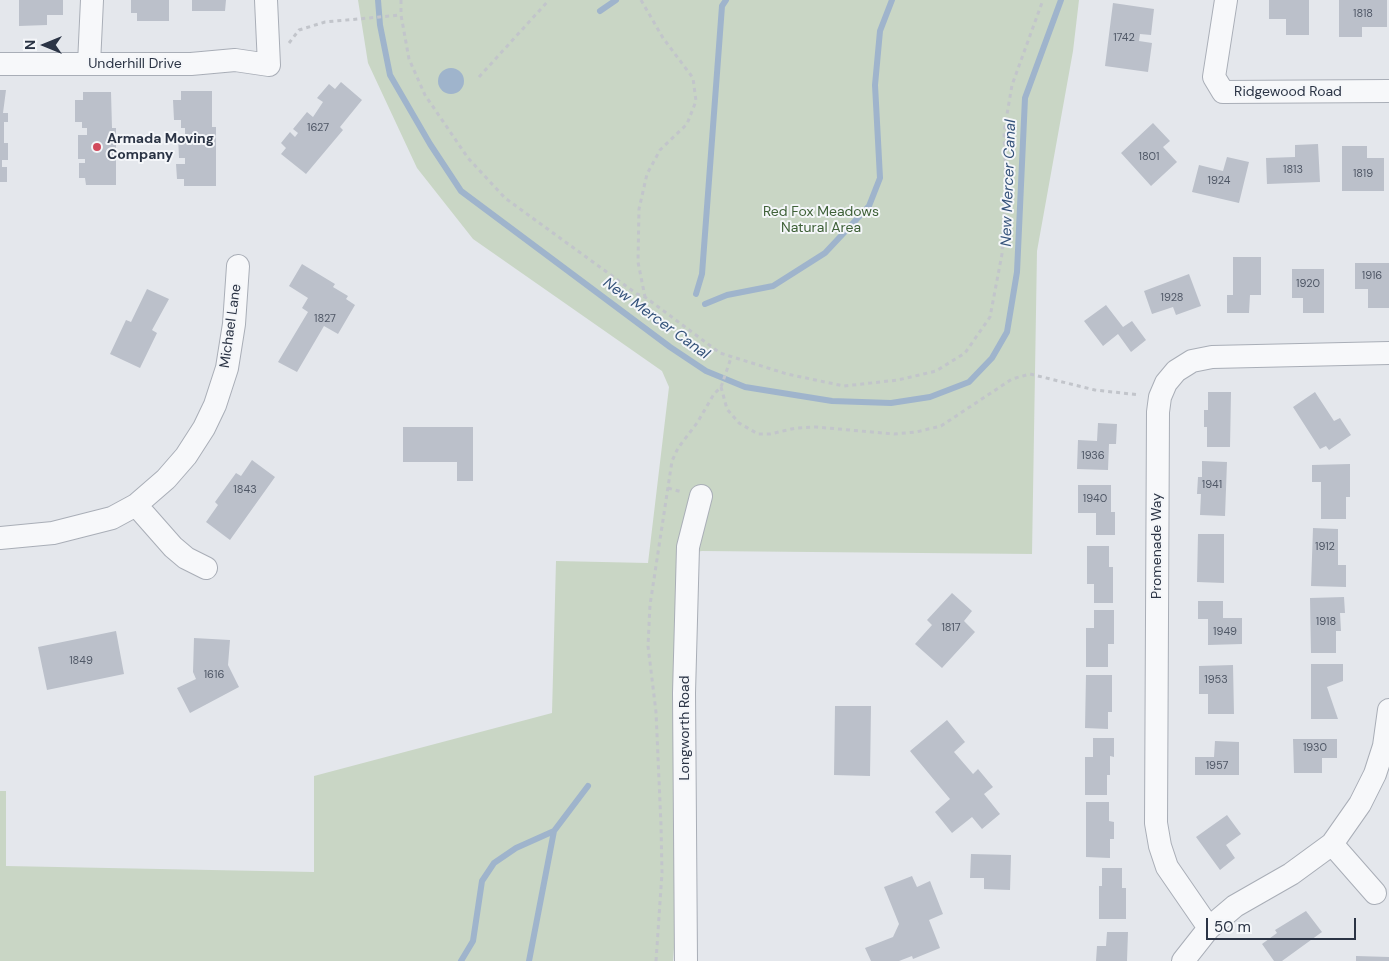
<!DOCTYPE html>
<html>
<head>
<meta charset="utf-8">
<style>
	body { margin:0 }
	#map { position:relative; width:1389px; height:961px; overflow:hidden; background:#e4e7ec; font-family:"DM Sans",sans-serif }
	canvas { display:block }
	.north { position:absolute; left:20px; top:20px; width:50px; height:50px; -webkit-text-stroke:4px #f4f6f9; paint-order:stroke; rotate:270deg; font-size:14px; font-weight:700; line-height:20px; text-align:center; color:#2b3445 }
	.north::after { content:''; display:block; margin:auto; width:18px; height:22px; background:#2b3445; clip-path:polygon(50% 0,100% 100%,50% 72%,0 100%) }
	.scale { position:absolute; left:1206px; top:918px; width:150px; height:22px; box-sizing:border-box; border:2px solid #2b3445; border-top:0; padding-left:6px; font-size:15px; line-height:18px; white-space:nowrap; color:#2b3445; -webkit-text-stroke:4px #f4f6f9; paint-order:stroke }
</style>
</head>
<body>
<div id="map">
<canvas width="1389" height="961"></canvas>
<div class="north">N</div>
<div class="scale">50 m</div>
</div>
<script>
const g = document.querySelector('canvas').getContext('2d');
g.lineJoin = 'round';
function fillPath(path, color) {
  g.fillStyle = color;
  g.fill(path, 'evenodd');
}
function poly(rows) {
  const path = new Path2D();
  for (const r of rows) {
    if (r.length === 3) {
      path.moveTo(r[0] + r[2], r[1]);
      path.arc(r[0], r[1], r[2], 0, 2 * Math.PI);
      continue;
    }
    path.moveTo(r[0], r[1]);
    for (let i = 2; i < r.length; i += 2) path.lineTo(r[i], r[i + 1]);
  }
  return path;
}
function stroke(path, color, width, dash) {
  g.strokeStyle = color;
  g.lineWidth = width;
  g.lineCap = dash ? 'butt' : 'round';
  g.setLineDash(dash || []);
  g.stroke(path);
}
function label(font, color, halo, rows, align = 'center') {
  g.font = font + ' "DM Sans",sans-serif';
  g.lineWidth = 4;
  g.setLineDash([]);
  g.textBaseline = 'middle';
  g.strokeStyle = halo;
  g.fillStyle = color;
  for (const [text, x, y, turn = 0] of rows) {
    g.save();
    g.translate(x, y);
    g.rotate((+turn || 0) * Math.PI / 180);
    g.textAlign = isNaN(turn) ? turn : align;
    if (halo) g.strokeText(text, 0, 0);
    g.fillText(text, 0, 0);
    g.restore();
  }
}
const green = poly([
	[358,0,1079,0,1073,51,1037,251,1032,554,702,551,677,555,676,922,673,961,0,961,0,791,6,791,6,866,314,872,314,776,552,713,556,561,648,563,669,387,662,371,473,239,417,168,368,63]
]);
const water = poly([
	[451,81,13]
]);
const stream = poly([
	[378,0,380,25,390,75,430,144,461,191,670,347,706,371,745,387,832,401,891,403,930,397,969,382,992,358,1007,332,1017,272,1025,98,1061,0],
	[600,11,616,0],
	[696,294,702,274,722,6,726,0],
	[705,304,727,295,773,286,825,253,869,206,880,178,875,85,880,31,892,0],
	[461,961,473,941,482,881,494,863,516,848,554,831],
	[529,961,554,831,588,786]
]);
const building = poly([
	[19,0,63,0,63,15,47,15,47,25,19,26],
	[131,0,169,0,169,21,137,21,137,13,131,13],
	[192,0,226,0,225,11,192,11],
	[1269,0,1309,0,1309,35,1286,35,1286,19,1269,19],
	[1339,0,1387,0,1387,27,1362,27,1362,37,1339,37],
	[1113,3,1154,9,1151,35,1140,34,1139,41,1152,43,1148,72,1105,66],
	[341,82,362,100,340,127,343,130,306,174,281,154,286,148,281,143,290,132,295,137,298,133,293,129,307,112,313,117,323,102,317,98,329,84,335,89],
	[0,90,6,90,3,113,8,113,8,122,4,122,4,143,8,143,8,160,2,160,2,167,7,167,7,182,0,182],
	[181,91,212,91,212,127,216,127,216,186,184,186,184,179,177,179,176,164,185,164,185,158,179,158,178,136,185,136,185,128,181,128,181,120,174,120,173,100,181,100],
	[83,92,111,92,112,128,116,128,116,185,86,185,85,178,79,178,79,163,85,163,85,159,78,159,78,135,87,135,87,128,82,128,82,122,75,122,75,100,83,100],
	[1153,123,1170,141,1163,147,1177,162,1151,186,1121,153],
	[1318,144,1320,182,1267,184,1266,158,1295,157,1295,145],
	[1342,146,1367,146,1367,158,1384,158,1384,191,1342,191],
	[1227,157,1249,162,1239,203,1192,192,1199,165,1223,171],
	[1233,257,1261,257,1261,295,1250,295,1249,313,1227,313,1227,295,1233,295],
	[1355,263,1389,263,1389,308,1368,308,1368,289,1355,289],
	[302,264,335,284,333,287,348,296,346,299,355,305,338,334,324,326,297,372,278,362,308,312,302,308,308,298,289,286],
	[1292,269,1324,269,1324,313,1303,313,1303,298,1292,298],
	[1189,274,1201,306,1176,315,1173,307,1152,314,1144,291],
	[147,289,169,299,152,330,157,333,140,368,110,354,126,320,131,322],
	[1106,305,1123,327,1132,321,1146,340,1131,352,1118,334,1103,346,1084,321],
	[1208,392,1231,392,1230,447,1207,447,1207,427,1204,427,1204,410,1208,410],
	[1315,392,1334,421,1340,418,1351,435,1329,450,1326,446,1320,449,1293,407],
	[1098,423,1117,424,1116,444,1109,444,1108,470,1077,469,1078,440,1097,441],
	[403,427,473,427,473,481,457,481,457,462,403,462],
	[252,460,275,477,230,540,206,522,218,505,215,502,236,473,241,476],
	[1202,461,1227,462,1225,516,1200,515,1201,494,1197,494,1198,477,1202,477],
	[1350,464,1350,497,1346,497,1346,519,1321,519,1321,482,1312,482,1312,465],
	[1078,485,1111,485,1111,512,1115,512,1115,535,1096,535,1096,513,1078,513],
	[1313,528,1338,529,1338,565,1346,565,1346,587,1311,586],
	[1198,534,1224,534,1224,583,1197,582],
	[1087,546,1109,546,1109,567,1113,567,1113,603,1094,603,1094,584,1087,584],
	[952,593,972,611,964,621,975,632,942,668,915,644,932,625,927,620],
	[1344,597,1345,613,1340,613,1341,631,1336,631,1336,653,1311,653,1310,598],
	[1198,601,1223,601,1223,618,1242,618,1242,644,1208,645,1208,619,1198,619],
	[1094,610,1114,610,1114,644,1108,644,1108,667,1086,667,1086,628,1094,628],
	[116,631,124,674,47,690,38,647],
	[194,638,230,640,228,665,239,687,190,713,177,688,196,679,193,672],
	[1311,664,1343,664,1343,681,1327,687,1338,719,1311,719],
	[1233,665,1234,714,1208,714,1208,694,1199,694,1199,666],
	[1086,675,1112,675,1112,712,1108,712,1108,729,1085,728],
	[835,706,871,706,870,776,834,775],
	[947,720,965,742,954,752,973,774,978,769,993,787,984,794,1000,814,982,829,972,817,952,833,935,812,950,799,910,751],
	[1093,738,1114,738,1114,757,1110,756,1110,775,1107,775,1107,795,1085,795,1085,757,1093,757],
	[1293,739,1337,739,1337,758,1322,758,1322,773,1294,773],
	[1215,741,1239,742,1239,775,1195,775,1195,757,1214,757],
	[1086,802,1109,802,1109,821,1114,822,1114,839,1110,839,1110,858,1086,857],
	[1227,815,1241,834,1226,845,1235,858,1220,870,1196,837],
	[971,854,1011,855,1010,890,984,889,984,878,970,878],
	[1102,868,1122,868,1122,888,1126,888,1126,919,1099,919,1099,886,1102,886],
	[912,876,917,887,930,881,943,914,929,920,940,948,913,959,912,956,899,961,871,961,865,948,893,937,899,924,884,887],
	[1306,911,1322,932,1282,961,1274,961,1262,944,1277,933,1275,930],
	[1107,932,1128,932,1127,961,1096,961,1097,946,1106,946],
	[1356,956,1389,957,1389,961,1356,961]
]);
const path = poly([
	[401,0,401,15,409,59,425,95,468,158,505,198,637,294,645,297,720,353,787,374,844,386,898,380,936,371,965,353,990,317,1002,254,1006,187,1004,132,1012,85,1043,0],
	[641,0,663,38,693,78,696,101,687,124,660,150,647,174,639,209,638,262,645,297],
	[289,43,299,30,325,22,401,15],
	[479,77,549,0],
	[721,387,727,409,739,423,758,434,770,434,796,428,816,427,894,434,916,432,941,426,1012,379,1030,374,1095,390,1140,395],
	[668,488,682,492],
	[656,961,662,873,661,825,656,712,648,646,650,605,672,461,678,448,697,423,714,394,721,387,731,358]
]);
const minor = poly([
	[1226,0,1214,77,1223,92,1389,91],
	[0,64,191,64,235,60,269,65,266,0],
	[89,64,92,0],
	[136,505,173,547,186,558,206,568],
	[0,538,53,533,112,518,136,505,166,479,186,456,204,428,215,405,227,368,234,324,238,266],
	[1332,844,1375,893],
	[1209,928,1167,867,1160,846,1156,823,1158,412,1160,397,1166,383,1176,371,1192,361,1212,357,1389,353],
	[686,961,684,693,688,547,701,496],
	[1183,961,1209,928,1235,906,1291,874,1332,844,1360,804,1375,774,1384,746,1389,710]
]);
const markers = [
	[97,147,5,"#d1495b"]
];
const numberNames = [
	["1818",1363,14],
	["1742",1124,38],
	["1627",318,128],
	["1801",1149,157],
	["1813",1293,170],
	["1819",1363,174],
	["1924",1219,181],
	["1916",1372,276],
	["1920",1308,284],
	["1928",1172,298],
	["1827",325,319],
	["1936",1093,456],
	["1941",1212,485],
	["1843",245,490],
	["1940",1095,499],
	["1912",1325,547],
	["1918",1326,622],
	["1817",951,628],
	["1949",1225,632],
	["1849",81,661],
	["1616",214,675],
	["1953",1216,680],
	["1930",1315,748],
	["1957",1217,766]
];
const streetNames = [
	["Underhill Drive",135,64],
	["Ridgewood Road",1288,92],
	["Michael Lane",231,326,-82],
	["Promenade Way",1157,546,-90],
	["Longworth Road",685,728,-90]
];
const poiNames = [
	["Armada Moving",107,139],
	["Company",107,155]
];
const parkNames = [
	["Red Fox Meadows",821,212],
	["Natural Area",821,228]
];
const waterNames = [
	["New Mercer Canal",1009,183,-88],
	["New Mercer Canal",656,319,36]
];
fillPath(green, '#c9d6c5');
fillPath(water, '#9fb4cc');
stroke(stream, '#9fb4cc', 6);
fillPath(building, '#bbc0ca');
stroke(minor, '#a9aeb7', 24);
stroke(path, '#c2c5cb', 3, [4, 4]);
stroke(minor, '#f7f8fa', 22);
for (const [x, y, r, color] of markers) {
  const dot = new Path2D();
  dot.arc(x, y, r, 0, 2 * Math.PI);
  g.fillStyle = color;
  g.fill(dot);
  stroke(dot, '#f4f6f9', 2);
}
label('11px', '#4f5766', null, numberNames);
label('14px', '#2b3445', '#f4f6f9', streetNames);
label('bold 14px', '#2b3445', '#f4f6f9', poiNames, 'left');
label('14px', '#3f6138', '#f4f6f9', parkNames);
label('italic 15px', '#34527a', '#f4f6f9', waterNames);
</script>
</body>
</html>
